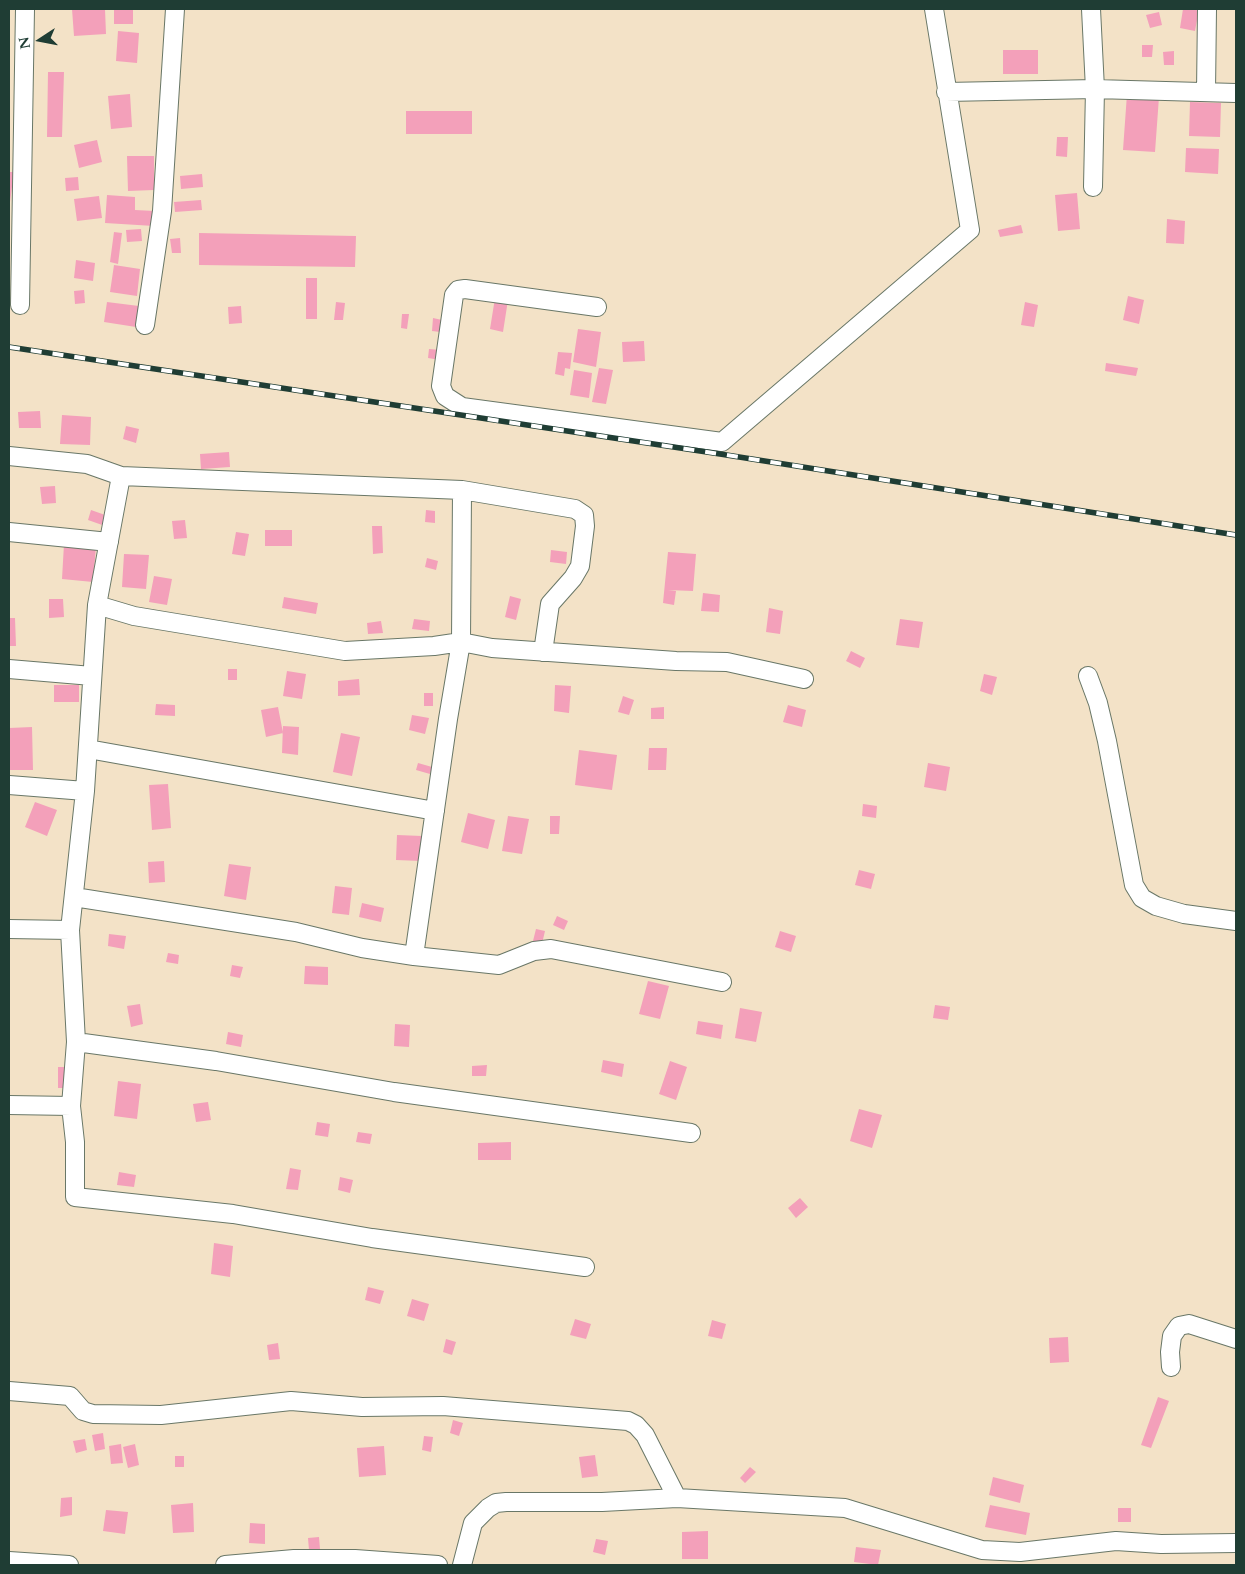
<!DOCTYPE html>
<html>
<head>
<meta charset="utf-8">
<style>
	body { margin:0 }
	#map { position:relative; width:1245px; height:1574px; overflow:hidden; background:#f3e2c7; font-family:Cardo,serif }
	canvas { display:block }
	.frame { position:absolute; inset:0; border:10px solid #1f3d34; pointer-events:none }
	.north { position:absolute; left:15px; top:15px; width:50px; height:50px; -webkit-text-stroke:4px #fff; paint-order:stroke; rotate:259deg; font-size:14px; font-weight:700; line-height:20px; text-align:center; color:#1f3d34 }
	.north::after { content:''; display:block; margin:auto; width:18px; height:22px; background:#1f3d34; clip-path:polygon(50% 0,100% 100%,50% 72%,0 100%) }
</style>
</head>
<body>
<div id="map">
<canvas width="1245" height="1574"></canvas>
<div class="frame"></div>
<div class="north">N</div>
</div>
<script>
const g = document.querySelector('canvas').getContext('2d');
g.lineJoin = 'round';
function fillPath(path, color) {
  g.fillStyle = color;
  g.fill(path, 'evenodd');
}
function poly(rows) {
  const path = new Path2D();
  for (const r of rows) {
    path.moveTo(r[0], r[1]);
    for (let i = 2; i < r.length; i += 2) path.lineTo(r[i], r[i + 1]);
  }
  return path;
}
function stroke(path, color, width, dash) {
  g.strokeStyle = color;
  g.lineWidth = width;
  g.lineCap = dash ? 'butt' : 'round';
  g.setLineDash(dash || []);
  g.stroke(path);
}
const building = poly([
	[72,9,105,9,106,34,74,36],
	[114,9,133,9,133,24,114,24],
	[1183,9,1199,9,1195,31,1180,28],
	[1159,12,1162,25,1150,28,1146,15],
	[118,31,139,33,137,63,116,61],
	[1142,45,1153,45,1152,57,1142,57],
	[1003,50,1038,50,1038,74,1003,74],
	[1174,51,1174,65,1164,65,1163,52],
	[48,72,64,72,62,137,47,137],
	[130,94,132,127,111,129,108,96],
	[1127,94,1159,97,1155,152,1123,150],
	[1190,102,1221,103,1220,137,1189,136],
	[406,111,472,111,472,134,406,134],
	[1057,137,1068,137,1067,157,1056,156],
	[97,140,102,162,79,168,74,145],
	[1186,148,1219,149,1218,174,1185,172],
	[127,156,154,156,154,190,128,191],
	[9,172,14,172,10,202,9,202],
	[202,174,203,187,181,189,180,176],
	[78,177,79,190,66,191,65,178],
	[1077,193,1080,229,1058,231,1055,195],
	[107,195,135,197,135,210,155,211,154,226,105,223],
	[99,196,102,218,77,221,74,199],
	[201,200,202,210,175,212,174,202],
	[1167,219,1185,221,1184,244,1166,243],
	[1021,225,1023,233,1000,237,998,230],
	[141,229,142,241,127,242,126,230],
	[114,232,122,233,118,264,110,262],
	[199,233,356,236,355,267,199,265],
	[180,238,181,253,172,253,170,239],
	[76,260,95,263,93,281,74,278],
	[114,265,140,269,137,296,110,292],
	[306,278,317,278,317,319,306,319],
	[84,290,85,303,75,304,74,291],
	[1128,296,1144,300,1139,324,1123,320],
	[495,298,508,300,503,332,490,329],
	[107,302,139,306,136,327,104,322],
	[336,302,345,303,343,320,334,320],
	[1025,302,1038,305,1034,327,1021,325],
	[241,306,242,323,229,324,228,307],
	[402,314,409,314,407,329,401,328],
	[433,318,442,320,440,332,432,331],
	[578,329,601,332,596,367,573,362],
	[644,341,645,361,623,362,622,342],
	[429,349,441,350,440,360,428,358],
	[558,352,572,353,570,369,565,368,564,376,555,374],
	[1106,363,1138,368,1136,376,1105,371],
	[599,368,613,370,606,404,592,402],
	[574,370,592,373,589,398,570,395],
	[40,411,41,428,19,428,18,412],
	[62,415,91,417,90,445,60,444],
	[126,426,139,429,136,443,123,439],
	[229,452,230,467,201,469,200,454],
	[55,486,56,503,42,504,40,487],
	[91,510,108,516,105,526,88,520],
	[426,510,435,511,435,523,425,522],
	[185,520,187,538,174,539,172,521],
	[372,526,382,526,383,553,373,554],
	[265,530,292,530,292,546,265,546],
	[236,532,249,534,245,556,232,554],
	[64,544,96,546,93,582,62,579],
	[551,550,567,552,566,564,550,562],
	[668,552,696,554,693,591,668,590,676,591,674,605,663,603],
	[124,554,149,555,146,589,122,587],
	[427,558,438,561,436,570,425,567],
	[154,576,172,579,167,605,149,602],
	[703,593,720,595,719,612,701,611],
	[510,596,521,599,516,620,505,617],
	[284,597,318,603,316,614,282,608],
	[49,599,63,599,64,617,49,618],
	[769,608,783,611,780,634,766,632],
	[9,618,15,618,16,646,9,646],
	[414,619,430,621,429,631,412,629],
	[900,619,923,622,919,648,896,645],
	[381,621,383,633,368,634,367,623],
	[851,651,865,658,860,668,846,661],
	[228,669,237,669,237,680,228,680],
	[287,671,306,674,302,699,283,696],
	[984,674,997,677,992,695,980,691],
	[359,679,360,695,338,696,338,681],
	[54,685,79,685,79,702,54,702],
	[555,685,571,686,569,713,554,711],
	[424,693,433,693,433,706,424,706],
	[623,696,634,700,629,715,618,712],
	[156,704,175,705,175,716,155,715],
	[788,705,806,710,802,727,783,722],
	[278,707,283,733,266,737,261,710],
	[664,707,664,719,651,719,651,708],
	[412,715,429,718,425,734,409,730],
	[283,726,299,727,298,755,282,753],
	[32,727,33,770,9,770,9,728],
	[341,733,360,737,352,776,333,772],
	[649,748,667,748,666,770,648,770],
	[579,750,617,755,612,790,575,785],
	[418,763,432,767,430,774,416,770],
	[928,763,950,767,946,791,924,787],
	[168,784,171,828,152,830,149,785],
	[35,802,57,810,47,836,25,827],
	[863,804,877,806,876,818,862,816],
	[468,813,495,820,488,849,461,842],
	[508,816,529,819,522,854,502,851],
	[550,816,560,816,559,834,550,834],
	[397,835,422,836,421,861,396,860],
	[164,861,165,882,149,883,148,862],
	[229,864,251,867,246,900,224,896],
	[859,870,875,874,871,889,855,885],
	[335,886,352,888,349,915,332,913],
	[362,903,384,908,381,922,359,917],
	[557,916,568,921,564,930,553,925],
	[536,929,545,931,541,948,532,945],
	[780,931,796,936,791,952,775,947],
	[109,934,126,936,124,949,108,946],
	[168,953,179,955,178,964,166,962],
	[232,965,243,967,240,978,230,976],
	[305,966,328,967,328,985,304,984],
	[648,981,669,986,660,1019,639,1014],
	[140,1004,143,1024,131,1027,127,1006],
	[935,1005,950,1007,948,1020,933,1018],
	[740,1008,762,1012,756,1042,735,1038],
	[698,1021,723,1025,721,1039,696,1034],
	[395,1024,410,1025,409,1047,394,1046],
	[228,1032,243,1035,241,1047,226,1044],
	[603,1060,624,1064,622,1077,601,1072],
	[670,1061,687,1067,676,1100,659,1094],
	[487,1065,486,1076,472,1076,472,1066],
	[58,1067,68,1067,68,1088,58,1088],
	[118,1081,141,1084,137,1119,114,1116],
	[208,1102,211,1120,196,1122,193,1104],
	[859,1109,882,1115,872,1148,850,1141],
	[317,1122,330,1124,328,1137,315,1135],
	[358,1132,372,1134,370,1144,356,1142],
	[511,1142,511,1160,478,1160,478,1143],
	[290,1168,301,1170,298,1190,286,1189],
	[119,1172,136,1175,134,1187,117,1185],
	[340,1177,353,1180,350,1193,338,1190],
	[800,1198,808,1207,796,1218,788,1208],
	[214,1243,233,1246,230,1277,211,1274],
	[368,1287,384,1291,380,1304,365,1300],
	[412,1299,429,1304,424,1321,407,1316],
	[575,1319,591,1324,586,1339,570,1335],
	[712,1320,726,1324,722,1339,708,1336],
	[1068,1337,1069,1362,1050,1363,1049,1338],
	[446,1339,456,1342,452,1355,443,1352],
	[278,1343,280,1359,269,1360,267,1345],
	[1158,1397,1169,1401,1151,1448,1141,1445],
	[453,1420,463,1423,459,1436,450,1433],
	[103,1433,105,1449,95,1451,92,1435],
	[424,1436,433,1437,431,1452,422,1450],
	[85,1439,87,1450,76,1453,73,1441],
	[121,1444,123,1463,111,1464,109,1446],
	[135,1444,139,1465,128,1468,123,1447],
	[384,1446,386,1475,359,1477,357,1448],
	[595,1455,598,1476,582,1478,579,1457],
	[175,1456,184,1456,184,1467,175,1467],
	[750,1467,756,1472,745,1483,740,1478],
	[993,1477,1024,1485,1020,1503,989,1495],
	[72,1497,72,1515,60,1517,61,1498],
	[193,1503,194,1532,173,1533,171,1505],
	[990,1505,1030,1513,1026,1535,985,1527],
	[1118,1508,1131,1508,1131,1522,1118,1522],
	[106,1510,128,1512,125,1534,103,1531],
	[250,1523,265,1524,265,1544,249,1543],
	[708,1531,708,1559,682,1559,682,1532],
	[319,1537,320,1549,309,1550,308,1538],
	[596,1539,608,1541,605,1555,593,1552],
	[856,1547,881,1550,878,1565,854,1562]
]);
const minor = poly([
	[1091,9,1095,89,1093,187],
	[946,92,1095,89,1236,93],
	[1206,92,1207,9],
	[20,305,25,9],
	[597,307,465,289,458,290,454,295,441,386,445,396,462,407,722,442,970,230,934,9],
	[145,325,162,211,175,9],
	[9,456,87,464,121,476,462,490,575,509,584,515,585,526,580,566,573,578,550,604,543,652],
	[121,476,97,605,85,791,70,930,76,1042,71,1106,75,1142,75,1197,233,1214,372,1238,585,1267],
	[9,532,109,542],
	[97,605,134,616,345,651,434,646,461,642,492,648,676,661,727,662,804,679],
	[9,669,92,676],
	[1088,676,1098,703,1107,741,1134,885,1142,898,1156,906,1184,914,1236,921],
	[88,749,435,811],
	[9,785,85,791],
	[74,897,296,932,362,948,414,956,499,965,534,951,551,949,722,982],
	[9,929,70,930],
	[414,956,448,719,461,642,462,490],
	[76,1042,216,1061,394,1092,691,1133],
	[9,1105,71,1106],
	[1171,1367,1170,1352,1172,1336,1179,1326,1189,1324,1236,1339],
	[9,1391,70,1396,83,1411,93,1414,161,1415,291,1401,362,1407,443,1406,628,1421,636,1425,645,1435,677,1498],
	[9,1561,69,1565],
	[225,1565,294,1559,355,1559,438,1565],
	[462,1565,473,1523,488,1508,496,1503,506,1502,602,1502,677,1498,845,1508,982,1550,1020,1552,1116,1541,1161,1544,1236,1543]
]);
const rail = poly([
	[9,347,720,454,1236,535]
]);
fillPath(building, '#f3a0ba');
stroke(minor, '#697767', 20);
stroke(minor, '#fff', 18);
stroke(rail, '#1f3d34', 5.5);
stroke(rail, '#fff', 4, [11]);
</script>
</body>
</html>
